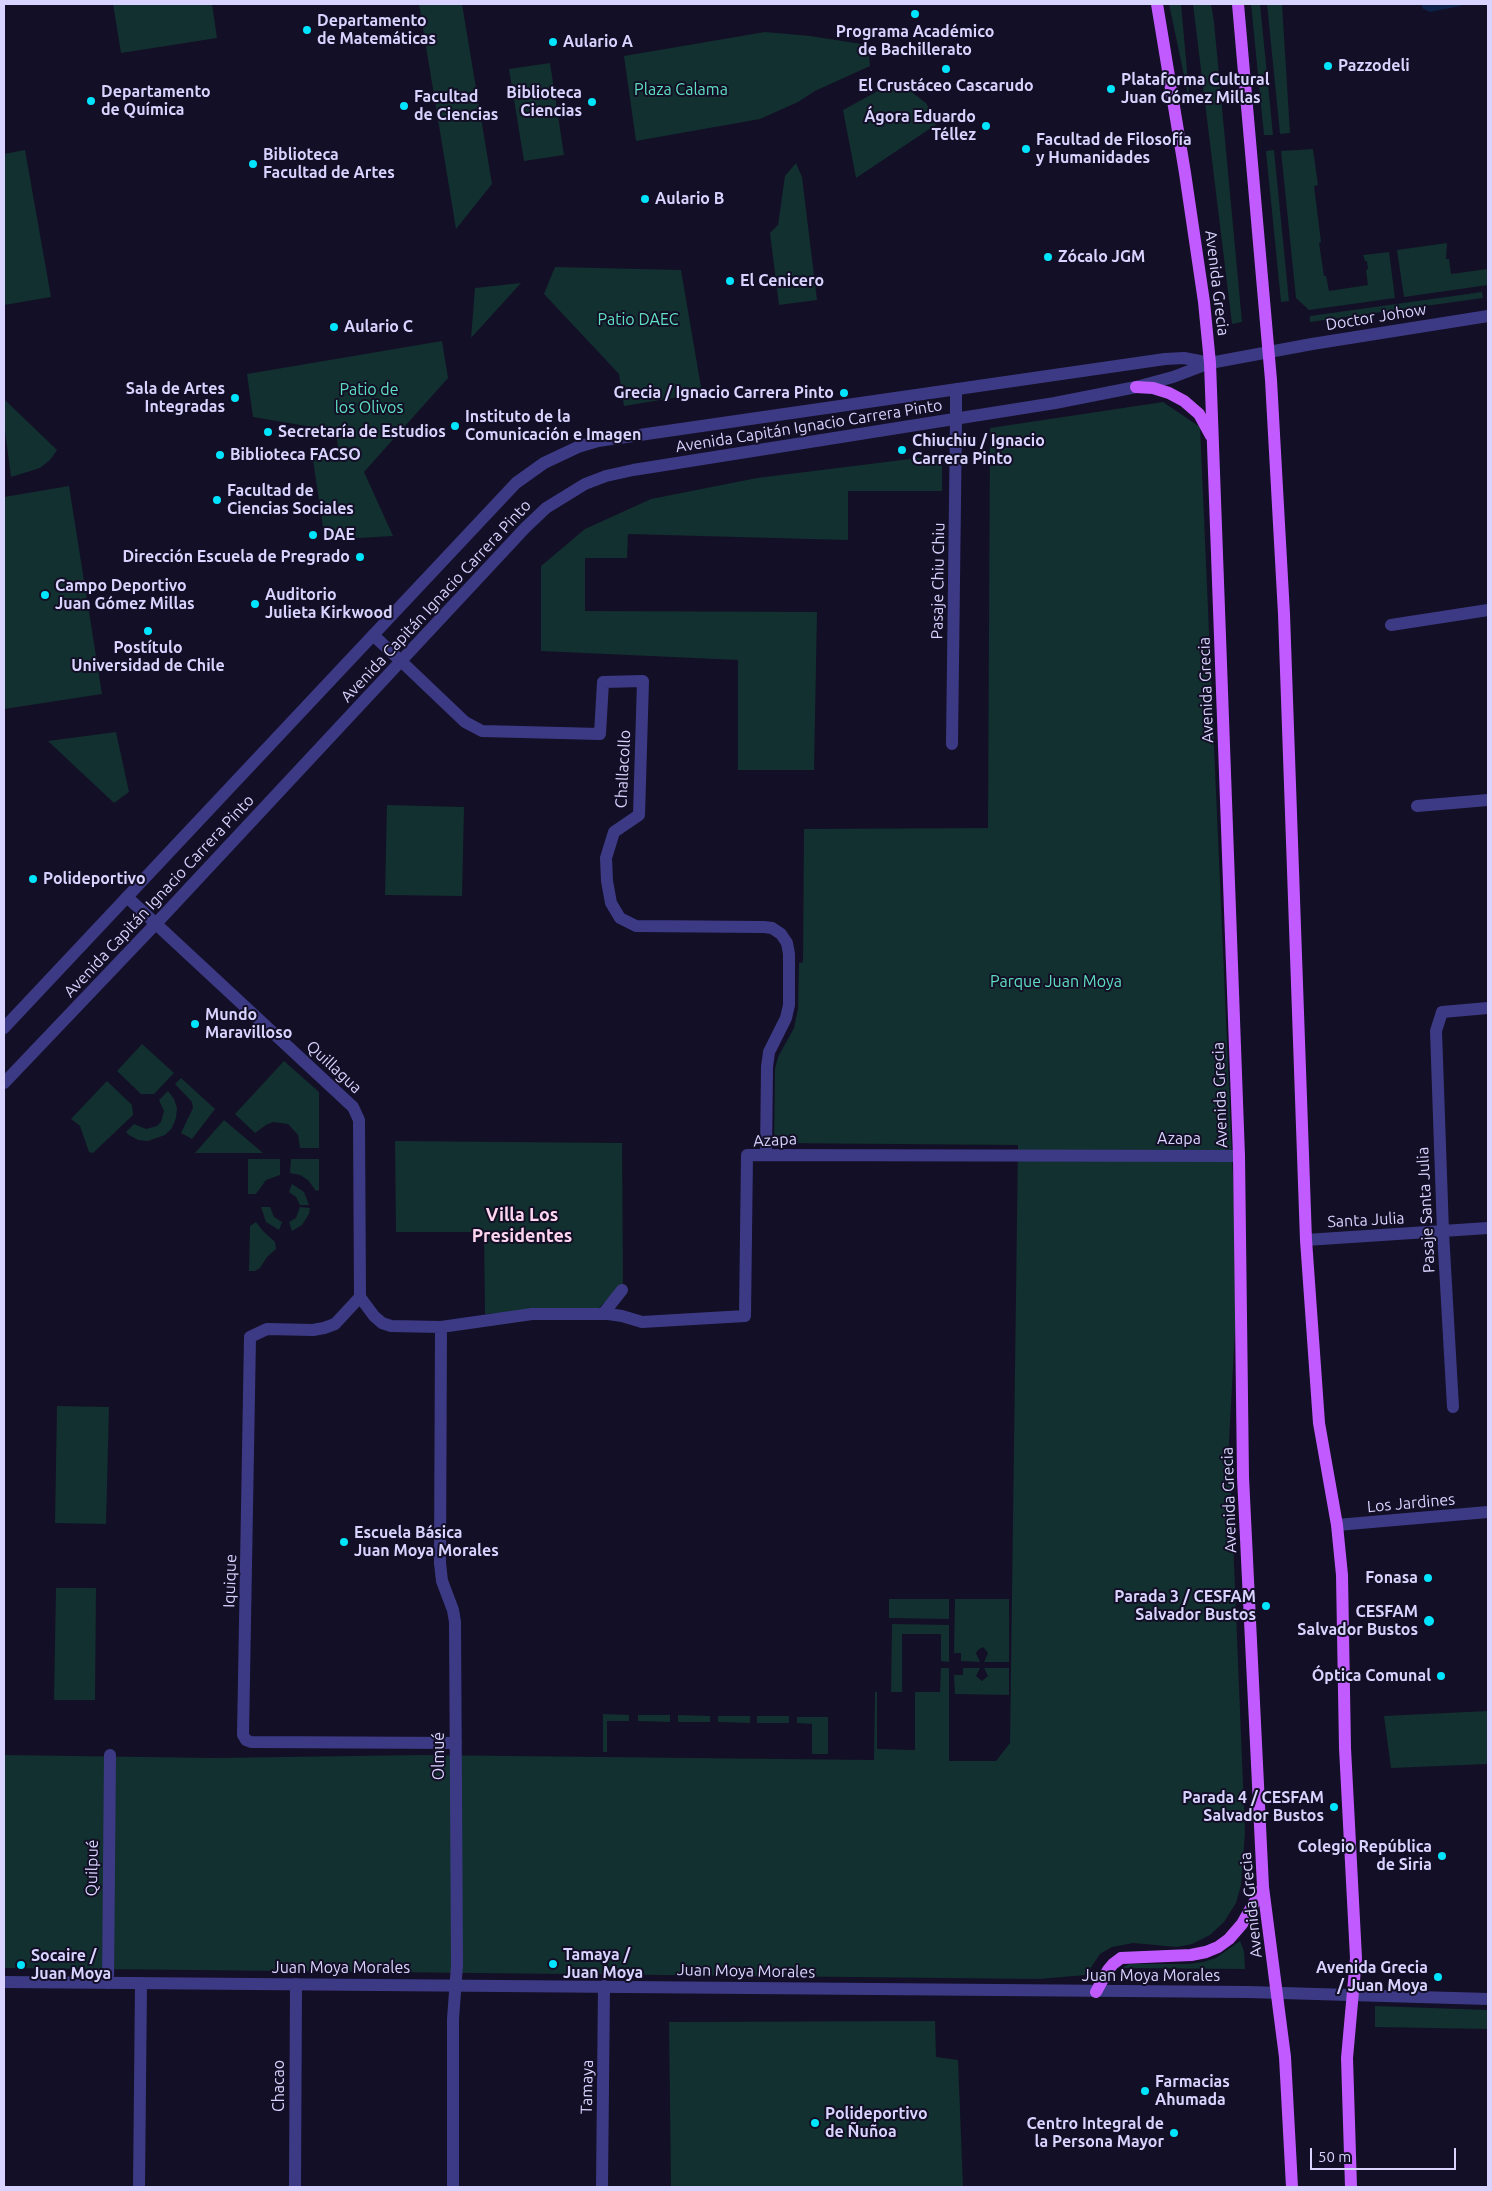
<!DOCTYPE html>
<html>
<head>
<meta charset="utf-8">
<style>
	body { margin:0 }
	#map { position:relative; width:1492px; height:2191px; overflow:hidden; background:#130f26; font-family:Ubuntu,sans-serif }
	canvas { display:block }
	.frame { position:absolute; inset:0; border:5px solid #d9d4ff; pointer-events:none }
	.scale { position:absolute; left:1310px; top:2148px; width:146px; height:22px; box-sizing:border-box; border:2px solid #d9d4ff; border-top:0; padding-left:6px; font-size:15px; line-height:18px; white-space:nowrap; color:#d9d4ff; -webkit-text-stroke:4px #130f26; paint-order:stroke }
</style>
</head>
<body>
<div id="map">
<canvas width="1492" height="2191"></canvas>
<div class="frame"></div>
<div class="scale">50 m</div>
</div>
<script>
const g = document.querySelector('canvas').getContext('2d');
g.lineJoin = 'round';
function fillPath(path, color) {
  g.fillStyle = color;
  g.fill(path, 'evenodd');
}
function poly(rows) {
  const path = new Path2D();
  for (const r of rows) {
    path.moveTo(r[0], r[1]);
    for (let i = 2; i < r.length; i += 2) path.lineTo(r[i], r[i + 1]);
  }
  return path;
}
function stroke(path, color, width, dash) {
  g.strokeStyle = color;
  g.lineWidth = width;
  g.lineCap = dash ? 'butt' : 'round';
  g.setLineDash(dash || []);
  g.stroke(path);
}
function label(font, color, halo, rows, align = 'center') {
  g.font = font + ' Ubuntu,sans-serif';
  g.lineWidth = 4;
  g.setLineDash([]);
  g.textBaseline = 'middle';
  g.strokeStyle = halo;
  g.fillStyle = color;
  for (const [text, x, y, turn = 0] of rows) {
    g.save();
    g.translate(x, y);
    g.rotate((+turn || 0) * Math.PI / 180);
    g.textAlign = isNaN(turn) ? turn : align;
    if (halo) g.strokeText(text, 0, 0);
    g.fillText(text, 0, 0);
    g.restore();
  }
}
const green = poly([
	[113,4,212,4,217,38,121,53],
	[419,4,462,4,492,184,456,229],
	[1169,4,1181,4,1190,104],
	[1193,4,1211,4,1214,22,1242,322,1232,324],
	[1251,4,1260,4,1273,135,1264,135],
	[1267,4,1282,4,1290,133,1280,134],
	[765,32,810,36,868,45,870,66,815,91,798,102,760,119,636,141,624,56],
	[550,63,564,155,524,161,509,69],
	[887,86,909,90,926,103,937,124,856,178,843,110],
	[1313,149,1318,185,1314,186,1321,242,1319,243,1324,276,1326,276,1329,291,1368,285,1366,270,1368,269,1367,261,1365,261,1363,255,1389,252,1395,298,1309,310,1296,298,1281,151],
	[25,150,51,297,4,305,4,154],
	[1274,150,1289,301,1281,302,1266,151],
	[796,163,802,177,817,300,779,305,770,233,778,225,785,176],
	[1447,243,1446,259,1449,259,1451,274,1488,269,1488,285,1404,297,1397,250],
	[555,267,681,270,702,393,624,406,619,374,544,294],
	[521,283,471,338,475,288],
	[1482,292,1483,298,1310,322,1310,316],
	[442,341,448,378,364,472,393,536,325,540,313,460,339,456,336,431,253,417,247,374],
	[4,399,57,450,50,460,40,468,11,477,4,423],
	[1163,402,1200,427,1236,1247,1236,1312,1229,1442,1245,1833,1241,1885,1236,1903,1224,1922,1210,1935,1192,1944,1177,1947,1133,1943,1112,1947,1100,1954,1086,1975,1039,1979,4,1968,4,1755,215,1758,420,1755,874,1760,875,1692,877,1692,877,1749,915,1750,915,1692,940,1692,941,1668,949,1668,949,1761,996,1761,1010,1743,1018,1145,774,1143,775,1069,778,1057,794,1028,798,1009,799,963,803,962,804,829,988,828,990,428],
	[942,455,942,491,848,491,848,540,628,534,627,558,585,558,585,611,817,612,814,770,738,770,738,660,541,651,541,566,585,529,651,499,757,478],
	[69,486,102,694,4,709,4,497],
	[116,732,129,792,114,803,48,741],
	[387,805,464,807,462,896,385,895],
	[142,1044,174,1073,154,1094,141,1094,117,1071],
	[284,1061,319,1092,319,1148,300,1148,298,1135,288,1124,273,1122,266,1125,255,1133,235,1114],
	[181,1078,215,1109,192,1139,181,1133,193,1108,192,1102,175,1084],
	[107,1081,132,1105,133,1115,93,1153,89,1152,80,1126,71,1119],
	[168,1091,174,1099,177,1108,176,1118,172,1128,165,1135,148,1141,138,1140,129,1135,126,1132,134,1124,146,1129,157,1126,161,1122,164,1111,159,1100],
	[224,1120,263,1153,195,1153],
	[395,1141,622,1143,623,1283,597,1310,532,1311,485,1314,484,1232,396,1232],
	[248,1159,280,1159,280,1175,266,1180,256,1194,248,1194],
	[291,1159,319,1159,319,1190,316,1191,308,1180,300,1175,290,1173],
	[292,1184,304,1192,309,1205,300,1205,296,1197,289,1192],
	[261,1207,270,1207,274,1217,282,1222,279,1230,266,1222],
	[300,1207,310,1208,309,1214,302,1225,292,1231,289,1222,296,1218],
	[256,1222,263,1231,275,1242,276,1249,267,1257,260,1268,255,1271,249,1271,250,1226],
	[57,1406,109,1407,106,1524,55,1523],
	[56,1588,96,1588,95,1700,54,1700],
	[889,1599,949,1599,949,1619,889,1618],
	[955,1599,1009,1599,1009,1662,984,1662,988,1653,983,1647,978,1650,976,1653,980,1662,961,1661,961,1653,954,1653],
	[892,1624,949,1625,949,1662,941,1661,941,1634,902,1634,902,1692,891,1692],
	[963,1668,980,1668,976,1676,982,1681,988,1676,984,1668,1009,1668,1009,1695,955,1694,954,1675,963,1675],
	[1488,1711,1488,1764,1391,1768,1384,1716],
	[603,1714,629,1715,629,1721,607,1721,607,1752,603,1752],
	[638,1715,670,1715,670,1722,638,1721],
	[678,1715,710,1716,710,1722,678,1722],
	[718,1716,750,1716,750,1723,718,1722],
	[757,1716,789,1716,789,1723,757,1723],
	[797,1717,828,1717,828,1754,812,1754,812,1724,797,1723],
	[1240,1941,1244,1951,1245,1969,1122,1968,1129,1964,1189,1964,1203,1962,1216,1958],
	[1375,2006,1488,2010,1488,2029,1375,2027],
	[935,2021,936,2057,958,2060,963,2187,671,2187,669,2022]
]);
const water = poly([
	[1421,4,1464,4,1460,6,1430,12,1423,9]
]);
const minor = poly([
	[1391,625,1488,610],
	[402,662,465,722,482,731,600,734,603,682,643,681,639,815,614,832,606,858,607,881,611,903,620,918,636,926,764,927,772,928,781,934,787,943,789,954,789,1005,786,1018,769,1052,767,1067,766,1155],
	[952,744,956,419],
	[1417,806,1488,800],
	[127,897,353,1107,359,1120,360,1297,374,1316,382,1323,391,1326,441,1327,532,1314,608,1314,622,1316,642,1322,745,1316,747,1155,1239,1156],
	[1306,1240,1488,1228],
	[360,1297,335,1324,324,1328,313,1330,267,1329,250,1337,243,1735,246,1740,251,1742,456,1743],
	[603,1314,622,1290],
	[441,1327,440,1563,442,1581,453,1610,455,1622,457,1965,453,2019,453,2187],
	[1453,1407,1443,1232,1436,1031,1442,1012,1488,1008],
	[1337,1525,1488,1512],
	[108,1983,110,1755],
	[139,2187,141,1983],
	[295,2187,296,1984],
	[602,2187,604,1986]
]);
const tertiary = poly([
	[956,389,956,419],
	[373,635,402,662],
	[4,1028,516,483,544,463,578,447,598,441,1165,359,1184,358,1210,363],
	[4,1083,165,914,525,528,546,508,585,484,606,476,633,470,1055,403,1136,387,1173,377,1210,363,1312,344,1488,316],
	[4,1982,1247,1992,1488,1999]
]);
const primary = poly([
	[1157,4,1185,173,1204,302,1210,363,1239,1156,1243,1477,1263,1887,1285,2057,1292,2187],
	[1238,4,1271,380,1284,614,1306,1240,1319,1423,1337,1525,1342,1575,1345,1748,1356,1958,1347,2058,1351,2187],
	[1136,387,1153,388,1169,393,1184,401,1199,414,1211,436],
	[1096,1992,1108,1970,1113,1964,1121,1958,1191,1955,1206,1952,1218,1947,1229,1939,1242,1924,1263,1887]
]);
const markers = [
	[915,14,5,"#00e5ff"],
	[307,30,5,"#00e5ff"],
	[553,42,5,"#00e5ff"],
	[1328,66,5,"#00e5ff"],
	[946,69,5,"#00e5ff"],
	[1111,89,5,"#00e5ff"],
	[91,101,5,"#00e5ff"],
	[592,102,5,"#00e5ff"],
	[404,106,5,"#00e5ff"],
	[986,126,5,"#00e5ff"],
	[1026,149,5,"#00e5ff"],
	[253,164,5,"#00e5ff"],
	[645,199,5,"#00e5ff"],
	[1048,257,5,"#00e5ff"],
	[730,281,5,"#00e5ff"],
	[334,327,5,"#00e5ff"],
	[844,393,5,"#00e5ff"],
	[235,398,5,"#00e5ff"],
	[455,426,5,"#00e5ff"],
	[268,432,5,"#00e5ff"],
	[902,450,5,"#00e5ff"],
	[220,455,5,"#00e5ff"],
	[217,500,5,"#00e5ff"],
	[313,535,5,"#00e5ff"],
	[360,557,5,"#00e5ff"],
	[45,595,5,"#00e5ff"],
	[255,604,5,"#00e5ff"],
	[148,631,5,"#00e5ff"],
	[33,879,5,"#00e5ff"],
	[195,1024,5,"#00e5ff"],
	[344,1542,5,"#00e5ff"],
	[1428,1578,5,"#00e5ff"],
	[1266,1606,5,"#00e5ff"],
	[1429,1621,6,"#00e5ff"],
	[1441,1676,5,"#00e5ff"],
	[1334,1807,5,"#00e5ff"],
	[1442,1856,5,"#00e5ff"],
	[553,1964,5,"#00e5ff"],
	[21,1965,5,"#00e5ff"],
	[1438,1977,5,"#00e5ff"],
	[1145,2091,5,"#00e5ff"],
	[815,2123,5,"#00e5ff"],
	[1174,2133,5,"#00e5ff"]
];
const poiNames = [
	["Departamento",317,21],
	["de Matemáticas",317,39],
	["Programa Académico",915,32,"center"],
	["de Bachillerato",915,50,"center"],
	["Aulario A",563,42],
	["Pazzodeli",1338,66],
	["Plataforma Cultural",1121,80],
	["Juan Gómez Millas",1121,98],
	["El Crustáceo Cascarudo",946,86,"center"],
	["Departamento",101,92],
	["de Química",101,110],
	["Biblioteca",582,93,"right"],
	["Ciencias",582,111,"right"],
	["Facultad",414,97],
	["de Ciencias",414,115],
	["Ágora Eduardo",976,117,"right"],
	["Téllez",976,135,"right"],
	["Facultad de Filosofía",1036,140],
	["y Humanidades",1036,158],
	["Biblioteca",263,155],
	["Facultad de Artes",263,173],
	["Aulario B",655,199],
	["Zócalo JGM",1058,257],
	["El Cenicero",740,281],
	["Aulario C",344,327],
	["Sala de Artes",225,389,"right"],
	["Integradas",225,407,"right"],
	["Grecia / Ignacio Carrera Pinto",834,393,"right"],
	["Instituto de la",465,417],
	["Comunicación e Imagen",465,435],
	["Secretaría de Estudios",278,432],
	["Chiuchiu / Ignacio",912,441],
	["Carrera Pinto",912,459],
	["Biblioteca FACSO",230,455],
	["Facultad de",227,491],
	["Ciencias Sociales",227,509],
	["DAE",323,535],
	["Dirección Escuela de Pregrado",350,557,"right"],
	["Campo Deportivo",55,586],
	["Juan Gómez Millas",55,604],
	["Auditorio",265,595],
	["Julieta Kirkwood",265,613],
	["Postítulo",148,648,"center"],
	["Universidad de Chile",148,666,"center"],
	["Polideportivo",43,879],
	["Mundo",205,1015],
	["Maravilloso",205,1033],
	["Escuela Básica",354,1533],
	["Juan Moya Morales",354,1551],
	["Fonasa",1418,1578,"right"],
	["Parada 3 / CESFAM",1256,1597,"right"],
	["Salvador Bustos",1256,1615,"right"],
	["CESFAM",1418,1612,"right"],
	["Salvador Bustos",1418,1630,"right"],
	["Óptica Comunal",1431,1676,"right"],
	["Parada 4 / CESFAM",1324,1798,"right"],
	["Salvador Bustos",1324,1816,"right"],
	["Colegio República",1432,1847,"right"],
	["de Siria",1432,1865,"right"],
	["Tamaya /",563,1955],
	["Juan Moya",563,1973],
	["Socaire /",31,1956],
	["Juan Moya",31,1974],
	["Avenida Grecia",1428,1968,"right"],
	["/ Juan Moya",1428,1986,"right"],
	["Farmacias",1155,2082],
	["Ahumada",1155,2100],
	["Polideportivo",825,2114],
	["de Ñuñoa",825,2132],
	["Centro Integral de",1164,2124,"right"],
	["la Persona Mayor",1164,2142,"right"]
];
const parkNames = [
	["Plaza Calama",681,90],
	["Patio DAEC",638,320],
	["Patio de",369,390],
	["los Olivos",369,408],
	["Parque Juan Moya",1056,982]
];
const streetNames = [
	["Avenida Grecia",1217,283,83],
	["Doctor Johow",1376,317,-9],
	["Avenida Capitán Ignacio Carrera Pinto",809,426,-9],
	["Pasaje Chiu Chiu",938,581,-89],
	["Avenida Capitán Ignacio Carrera Pinto",436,601,-47],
	["Avenida Grecia",1206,690,-92],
	["Challacollo",623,769,-87],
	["Avenida Capitán Ignacio Carrera Pinto",159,896,-47],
	["Quillagua",334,1067,43],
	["Avenida Grecia",1220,1095,-92],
	["Azapa",1179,1139],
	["Azapa",775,1140,-3],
	["Pasaje Santa Julia",1426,1210,-93],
	["Santa Julia",1366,1220,-3],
	["Avenida Grecia",1229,1500,-92],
	["Los Jardines",1411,1503,-5],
	["Iquique",230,1581,-88],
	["Olmué",439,1756,-90],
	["Quilpué",92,1868,-89],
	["Avenida Grecia",1251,1905,-96],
	["Juan Moya Morales",341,1968],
	["Juan Moya Morales",746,1971,1],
	["Juan Moya Morales",1151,1976],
	["Chacao",279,2086,-90],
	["Tamaya",587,2087,-89]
];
const neighbourhoodNames = [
	["Villa Los",522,1215],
	["Presidentes",522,1236]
];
fillPath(green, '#12302f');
fillPath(water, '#0c2248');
stroke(minor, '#3d3a85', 12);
stroke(tertiary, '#3d3a85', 12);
stroke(primary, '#c25bff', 12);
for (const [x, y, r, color] of markers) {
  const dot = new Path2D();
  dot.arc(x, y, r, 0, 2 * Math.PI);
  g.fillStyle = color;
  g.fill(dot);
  stroke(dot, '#130f26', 2);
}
label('bold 16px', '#d9d4ff', '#130f26', poiNames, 'left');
label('16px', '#5fe0c0', '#130f26', parkNames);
label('16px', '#d9d4ff', '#130f26', streetNames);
label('bold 18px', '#ffd6f0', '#130f26', neighbourhoodNames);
</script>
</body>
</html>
